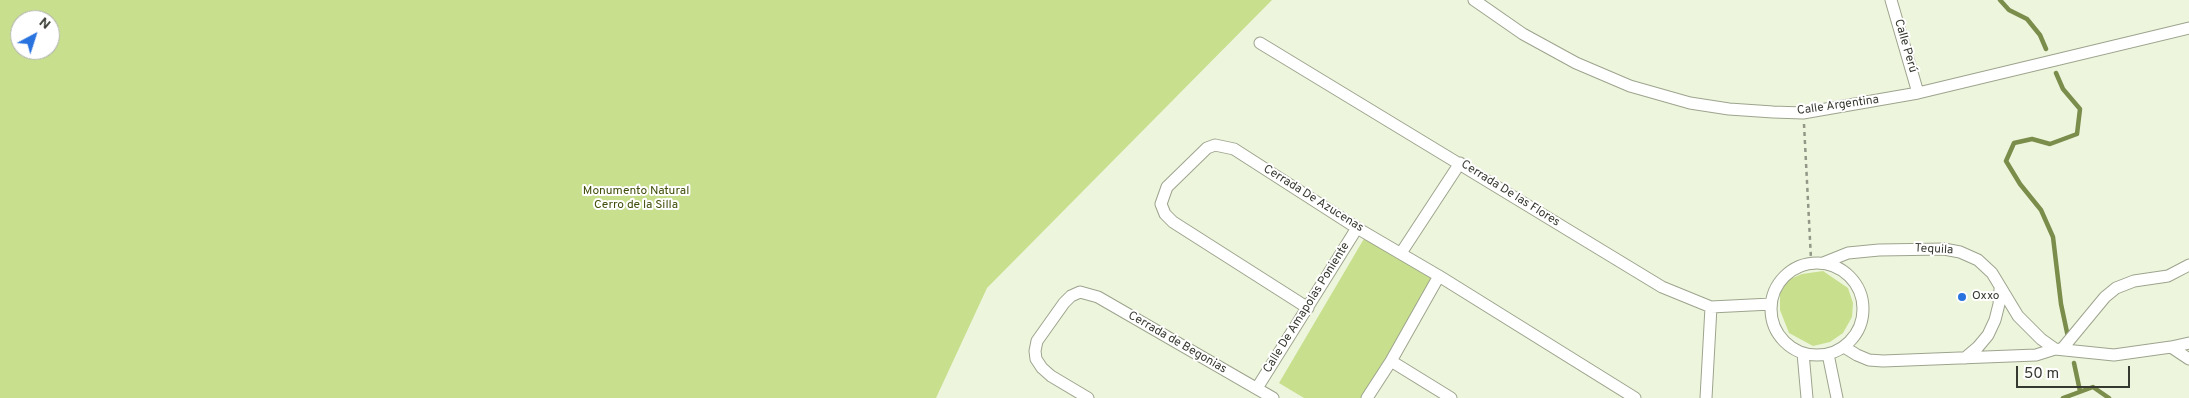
<!DOCTYPE html>
<html>
<head>
<meta charset="utf-8">
<style>
	body { margin:0 }
	#map { position:relative; width:2189px; height:398px; overflow:hidden; background:#eef5dd; font-family:Overpass,sans-serif }
	canvas { display:block }
	.north { position:absolute; left:10px; top:10px; width:50px; height:50px; box-sizing:border-box; background:#fff; border:1px solid #afb0ac; border-radius:50%; rotate:40deg; font-size:14px; font-weight:700; line-height:20px; text-align:center; color:#363930 }
	.north::after { content:''; display:block; margin:auto; width:18px; height:22px; background:#2973df; clip-path:polygon(50% 0,100% 100%,50% 72%,0 100%) }
	.scale { position:absolute; left:2016px; top:366px; width:114px; height:22px; box-sizing:border-box; border:2px solid #363930; border-top:0; padding-left:6px; font-size:15px; line-height:18px; white-space:nowrap; color:#363930; -webkit-text-stroke:4px #fff; paint-order:stroke }
</style>
</head>
<body>
<div id="map">
<canvas width="2189" height="398"></canvas>
<div class="north">N</div>
<div class="scale">50 m</div>
</div>
<script>
const g = document.querySelector('canvas').getContext('2d');
g.lineJoin = 'round';
function fillPath(path, color) {
  g.fillStyle = color;
  g.fill(path, 'evenodd');
}
function poly(rows) {
  const path = new Path2D();
  for (const r of rows) {
    if (r.length === 3) {
      path.moveTo(r[0] + r[2], r[1]);
      path.arc(r[0], r[1], r[2], 0, 2 * Math.PI);
      continue;
    }
    path.moveTo(r[0], r[1]);
    for (let i = 2; i < r.length; i += 2) path.lineTo(r[i], r[i + 1]);
  }
  return path;
}
function stroke(path, color, width, dash) {
  g.strokeStyle = color;
  g.lineWidth = width;
  g.lineCap = dash ? 'butt' : 'round';
  g.setLineDash(dash || []);
  g.stroke(path);
}
function label(font, color, halo, rows, align = 'center') {
  g.font = font + ' Overpass,sans-serif';
  g.lineWidth = 4;
  g.setLineDash([]);
  g.textBaseline = 'middle';
  g.strokeStyle = halo;
  g.fillStyle = color;
  for (const [text, x, y, turn = 0] of rows) {
    g.save();
    g.translate(x, y);
    g.rotate((+turn || 0) * Math.PI / 180);
    g.textAlign = isNaN(turn) ? turn : align;
    if (halo) g.strokeText(text, 0, 0);
    g.fillText(text, 0, 0);
    g.restore();
  }
}
const green = poly([
	[0,0,1272,0,987,288,936,398,0,398],
	[20,20,50,20,50,50,20,50],
	[1365,237,1433,278,1362,398,1304,398,1279,383],
	[1823,271,1848,288,1853,303,1852,317,1843,333,1830,342,1813,346,1789,333,1780,310,1780,293,1788,280,1802,274]
]);
const stream = poly([
	[2000,0,2009,10,2027,19,2040,35,2046,49],
	[2056,73,2063,89,2080,109,2077,134,2050,144,2032,139,2014,143,2006,161,2020,184,2041,210,2053,237,2061,304,2068,337],
	[2074,363,2080,391],
	[2063,398,2093,387,2109,398]
]);
const path = poly([
	[1804,124,1811,259]
]);
const minor = poly([
	[1474,0,1523,34,1576,63,1630,86,1690,103,1729,109,1773,112,1803,113,1918,93,2189,28],
	[1891,0,1918,93],
	[1260,43,1662,287,1711,307,1771,304],
	[1401,253,1460,163],
	[1823,263,1848,253,1879,250,1944,249,1960,252,1978,260,1992,273,2018,316,2041,339,2055,349,2114,355,2171,347,2189,343],
	[1817,309,46],
	[1308,308,1173,222,1165,214,1161,204,1167,187,1207,148,1215,145,1234,149,1357,228,1439,276,1635,398],
	[1844,347,1857,355,1869,360,1883,361,2036,355,2055,349],
	[2171,347,2189,359],
	[2062,349,2105,297,2116,288,2134,281,2168,276,2189,265],
	[1803,353,1807,398],
	[1828,354,1837,398],
	[1965,358,1978,347,1988,335,1995,320,1999,304,2000,289],
	[1391,361,1451,398],
	[1257,388,1357,228],
	[1088,398,1051,376,1042,368,1036,359,1035,351,1037,341,1064,303,1071,296,1080,292,1098,297,1273,398],
	[1367,398,1391,361,1439,276],
	[1706,398,1711,307]
]);
const markers = [
	[1962,297,5,"#2973df"]
];
const streetNames = [
	["Calle Perú",1905,46,74],
	["Calle Argentina",1838,106,-8],
	["Cerrada De las Flores",1510,194,32],
	["Cerrada De Azucenas",1313,199,32],
	["Tequila",1934,250,3],
	["Calle De Amapolas Poniente",1307,308,-58],
	["Cerrada de Begonias",1177,343,30]
];
const parkNames = [
	["Monumento Natural",636,192],
	["Cerro de la Silla",636,206]
];
const poiNames = [
	["Oxxo",1972,297]
];
fillPath(green, '#c8df8e');
stroke(stream, '#7b8d4b', 4.5);
stroke(minor, '#9da48d', 13);
stroke(path, '#929787', 2.5, [4, 4]);
stroke(minor, '#fff', 11);
for (const [x, y, r, color] of markers) {
  const dot = new Path2D();
  dot.arc(x, y, r, 0, 2 * Math.PI);
  g.fillStyle = color;
  g.fill(dot);
  stroke(dot, '#fff', 2);
}
label('12px', '#363930', '#fff', streetNames);
label('12px', '#414f0a', '#fff', parkNames);
label('12px', '#363930', '#fff', poiNames, 'left');
</script>
</body>
</html>
